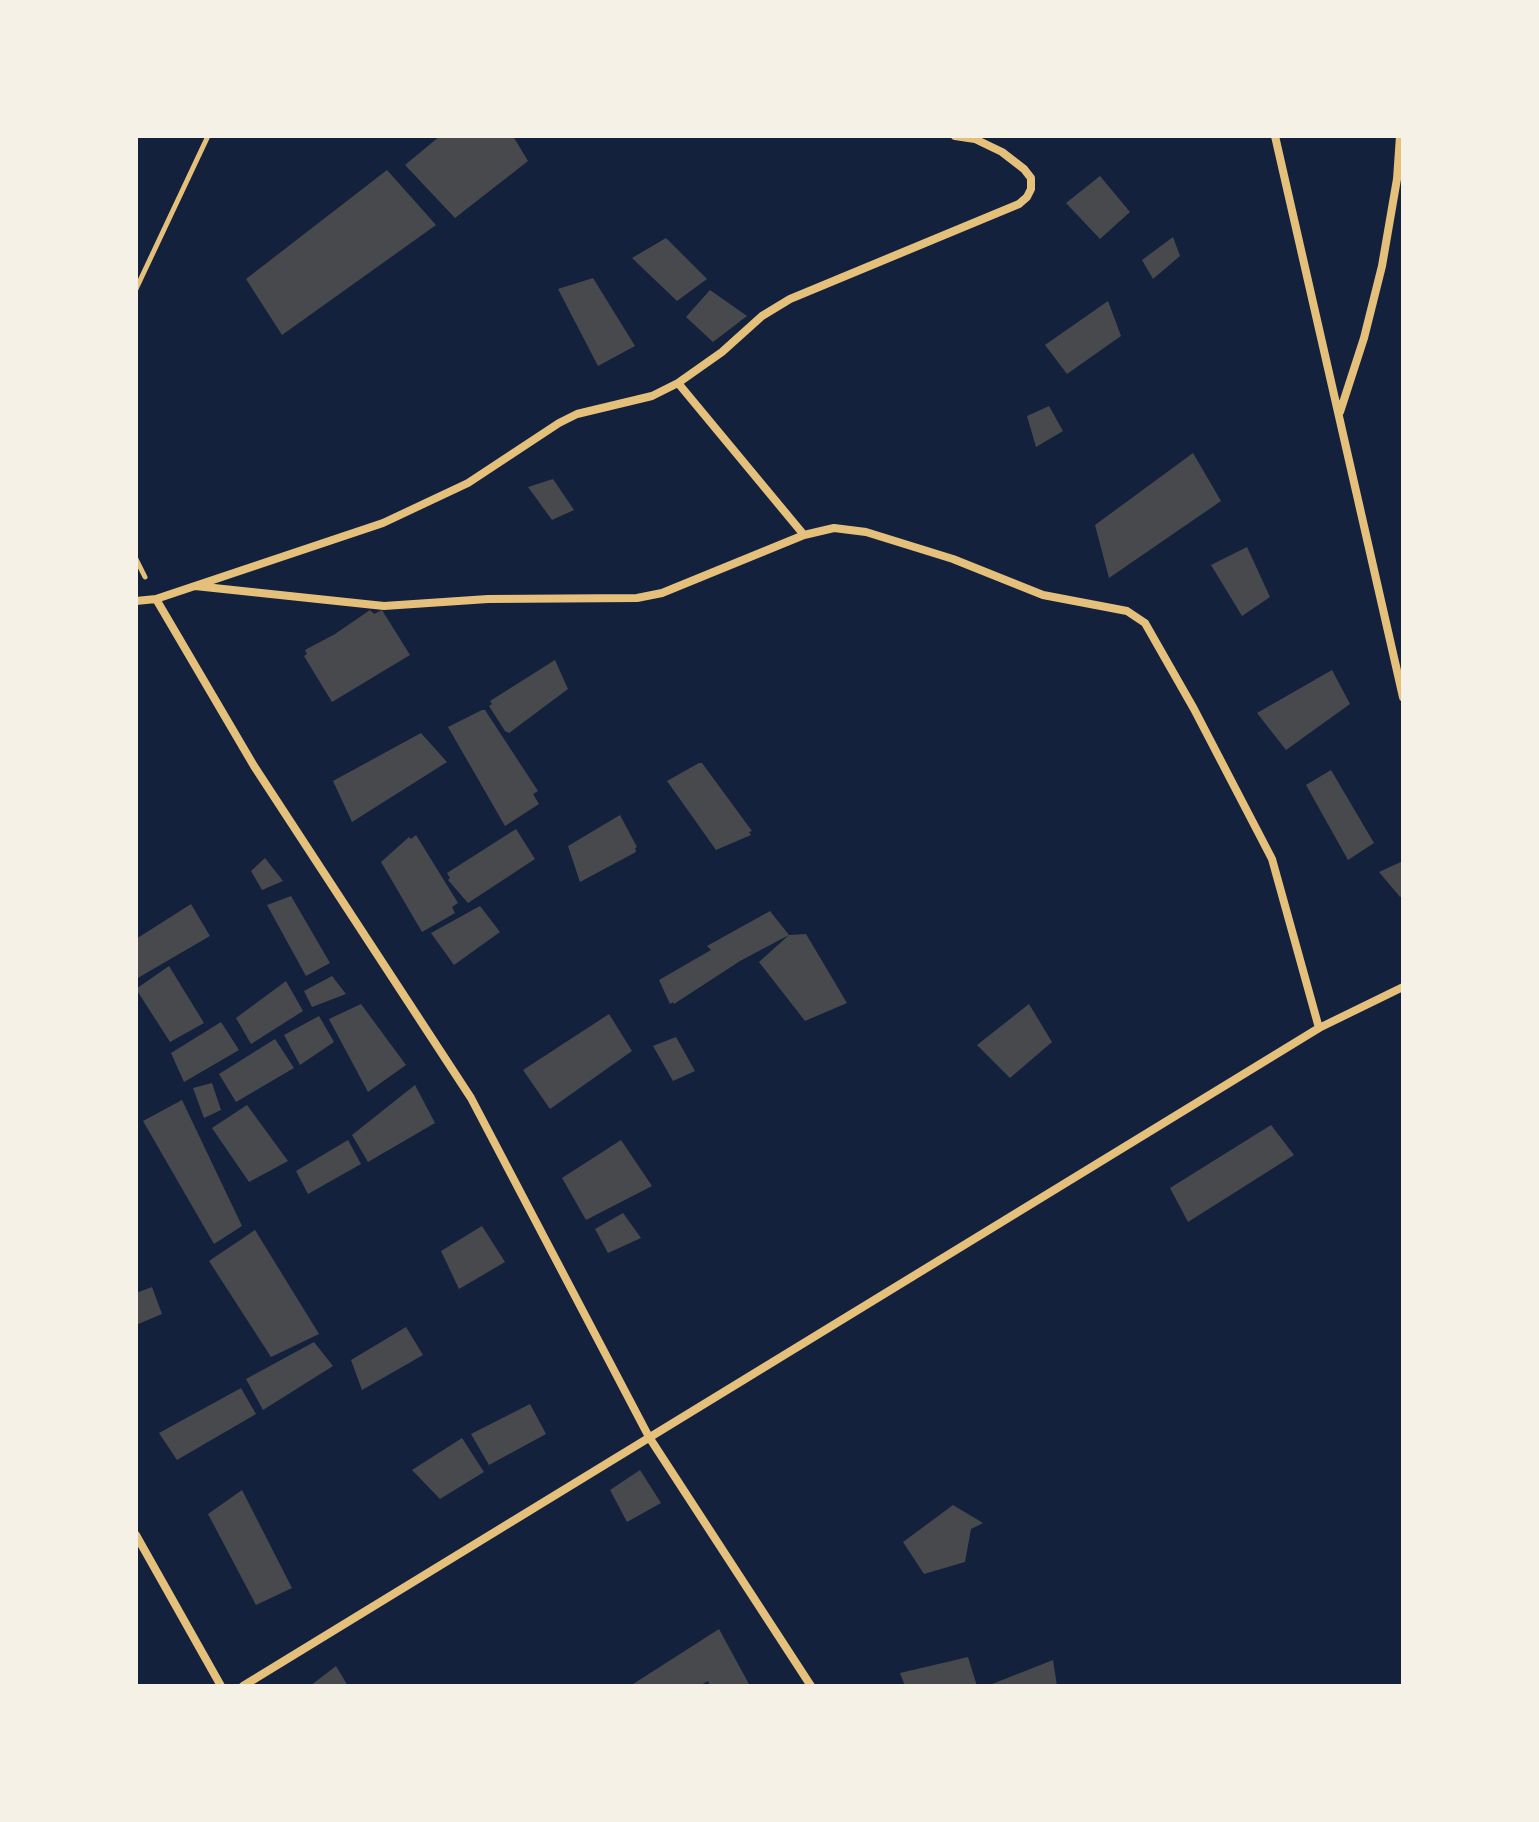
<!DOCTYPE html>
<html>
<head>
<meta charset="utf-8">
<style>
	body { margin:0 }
	#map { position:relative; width:1539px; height:1822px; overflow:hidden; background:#14213d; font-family:"IBM Plex Serif",serif }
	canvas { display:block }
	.frame { position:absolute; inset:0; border:138px solid #f6f1e7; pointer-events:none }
</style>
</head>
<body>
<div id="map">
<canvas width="1539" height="1822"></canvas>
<div class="frame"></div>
</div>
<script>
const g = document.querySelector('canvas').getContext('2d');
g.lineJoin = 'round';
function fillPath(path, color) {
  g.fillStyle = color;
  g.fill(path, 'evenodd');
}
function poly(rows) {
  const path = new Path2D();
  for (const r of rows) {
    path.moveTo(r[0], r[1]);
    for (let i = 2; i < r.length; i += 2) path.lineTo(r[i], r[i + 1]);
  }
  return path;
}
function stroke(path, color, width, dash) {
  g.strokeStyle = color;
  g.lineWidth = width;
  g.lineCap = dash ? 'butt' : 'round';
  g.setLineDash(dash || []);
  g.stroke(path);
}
const building = poly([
	[440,136,513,136,528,161,455,218,405,165],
	[387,170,436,225,282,335,246,279],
	[1100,176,1130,212,1100,239,1066,203],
	[1173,237,1180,256,1153,279,1142,260],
	[666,238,707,279,677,301,632,258],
	[593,278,635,346,598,366,558,289],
	[710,290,747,316,713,342,686,317],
	[1108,301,1121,336,1067,374,1045,345],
	[1049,406,1063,431,1036,447,1027,416],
	[1193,453,1221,501,1109,578,1095,525],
	[553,479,574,510,552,520,528,487],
	[1247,547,1270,597,1242,616,1211,565],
	[370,610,374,614,382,610,410,655,332,702,304,656,307,654,305,650,335,634],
	[555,660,568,689,509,733,505,731,489,706,492,704,490,701],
	[1332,670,1350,704,1286,750,1257,713],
	[482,710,485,710,538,791,533,794,539,804,505,826,448,727],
	[421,733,447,762,352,822,333,781],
	[699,763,702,763,752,831,749,832,751,835,716,850,667,781],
	[1331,770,1374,843,1348,860,1306,785],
	[620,815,637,847,635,848,636,852,580,882,568,846],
	[516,829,535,859,468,903,448,880,450,878,447,873],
	[416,835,458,903,452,907,455,913,422,932,381,862,409,837,411,839],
	[265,858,283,881,262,890,251,871],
	[1403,861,1403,895,1400,897,1379,872],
	[291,896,330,963,306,976,267,905],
	[191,904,210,936,136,979,136,939],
	[480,906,500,932,454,965,431,933],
	[770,911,789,935,740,961,674,1004,673,1002,670,1004,659,980,711,950,707,946],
	[806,934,847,1003,805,1021,759,962,789,935],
	[169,966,204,1023,170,1042,136,989],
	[332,976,346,994,312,1007,304,991],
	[286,981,303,1011,251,1044,236,1018],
	[361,1004,406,1065,368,1092,329,1019],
	[1029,1004,1052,1042,1010,1078,977,1045],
	[609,1014,632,1051,550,1109,523,1070],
	[319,1016,334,1042,300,1065,284,1035],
	[221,1022,239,1050,184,1082,171,1053],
	[676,1037,695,1071,673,1081,653,1046],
	[275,1039,294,1068,236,1102,219,1074],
	[212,1083,221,1110,204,1118,193,1088],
	[415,1085,435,1123,368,1162,352,1135],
	[182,1100,242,1226,214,1244,143,1121],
	[247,1105,288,1161,249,1182,212,1128],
	[1271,1125,1294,1155,1188,1222,1170,1188],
	[348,1140,361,1164,308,1194,296,1171],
	[621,1140,652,1186,586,1220,562,1178],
	[623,1213,641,1238,608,1253,595,1229],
	[482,1226,505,1262,459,1289,441,1251],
	[255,1230,319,1334,271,1357,209,1261],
	[152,1287,162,1314,136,1325,136,1293],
	[406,1327,423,1355,362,1390,351,1360],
	[314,1342,333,1366,263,1410,246,1379],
	[241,1388,256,1414,177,1460,159,1433],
	[530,1404,546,1434,489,1465,471,1434],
	[462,1438,484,1472,440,1499,412,1470],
	[640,1470,661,1503,627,1522,610,1490],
	[242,1490,292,1588,256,1605,208,1514],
	[953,1505,983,1523,971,1529,965,1562,924,1574,903,1542],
	[719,1629,750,1686,710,1686,708,1681,699,1686,630,1686],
	[968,1657,977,1686,905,1686,900,1673],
	[1053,1660,1057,1686,987,1686],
	[336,1666,348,1686,310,1686]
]);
const path = poly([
	[136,289,208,136],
	[136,559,145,577]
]);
const minor = poly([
	[1275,136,1403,697],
	[678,383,722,352,762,316,790,299,1019,204,1027,197,1031,189,1031,178,1024,169,1002,152,975,139,955,136],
	[1340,412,1364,338,1382,266,1397,179,1400,136],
	[195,586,384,606,488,599,637,598,662,593,804,535,834,528,866,532,953,559,1043,595,1127,611,1145,623,1194,709,1272,859,1319,1028],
	[156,599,254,766,471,1098,649,1437,811,1686],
	[136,601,156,599,383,523,468,483,559,423,577,414,652,396,678,383,804,535],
	[136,1535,221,1686],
	[243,1686,1319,1028,1403,987]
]);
fillPath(building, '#48494c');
stroke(path, '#e5c07b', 5);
stroke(minor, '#e5c07b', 8);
</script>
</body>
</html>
